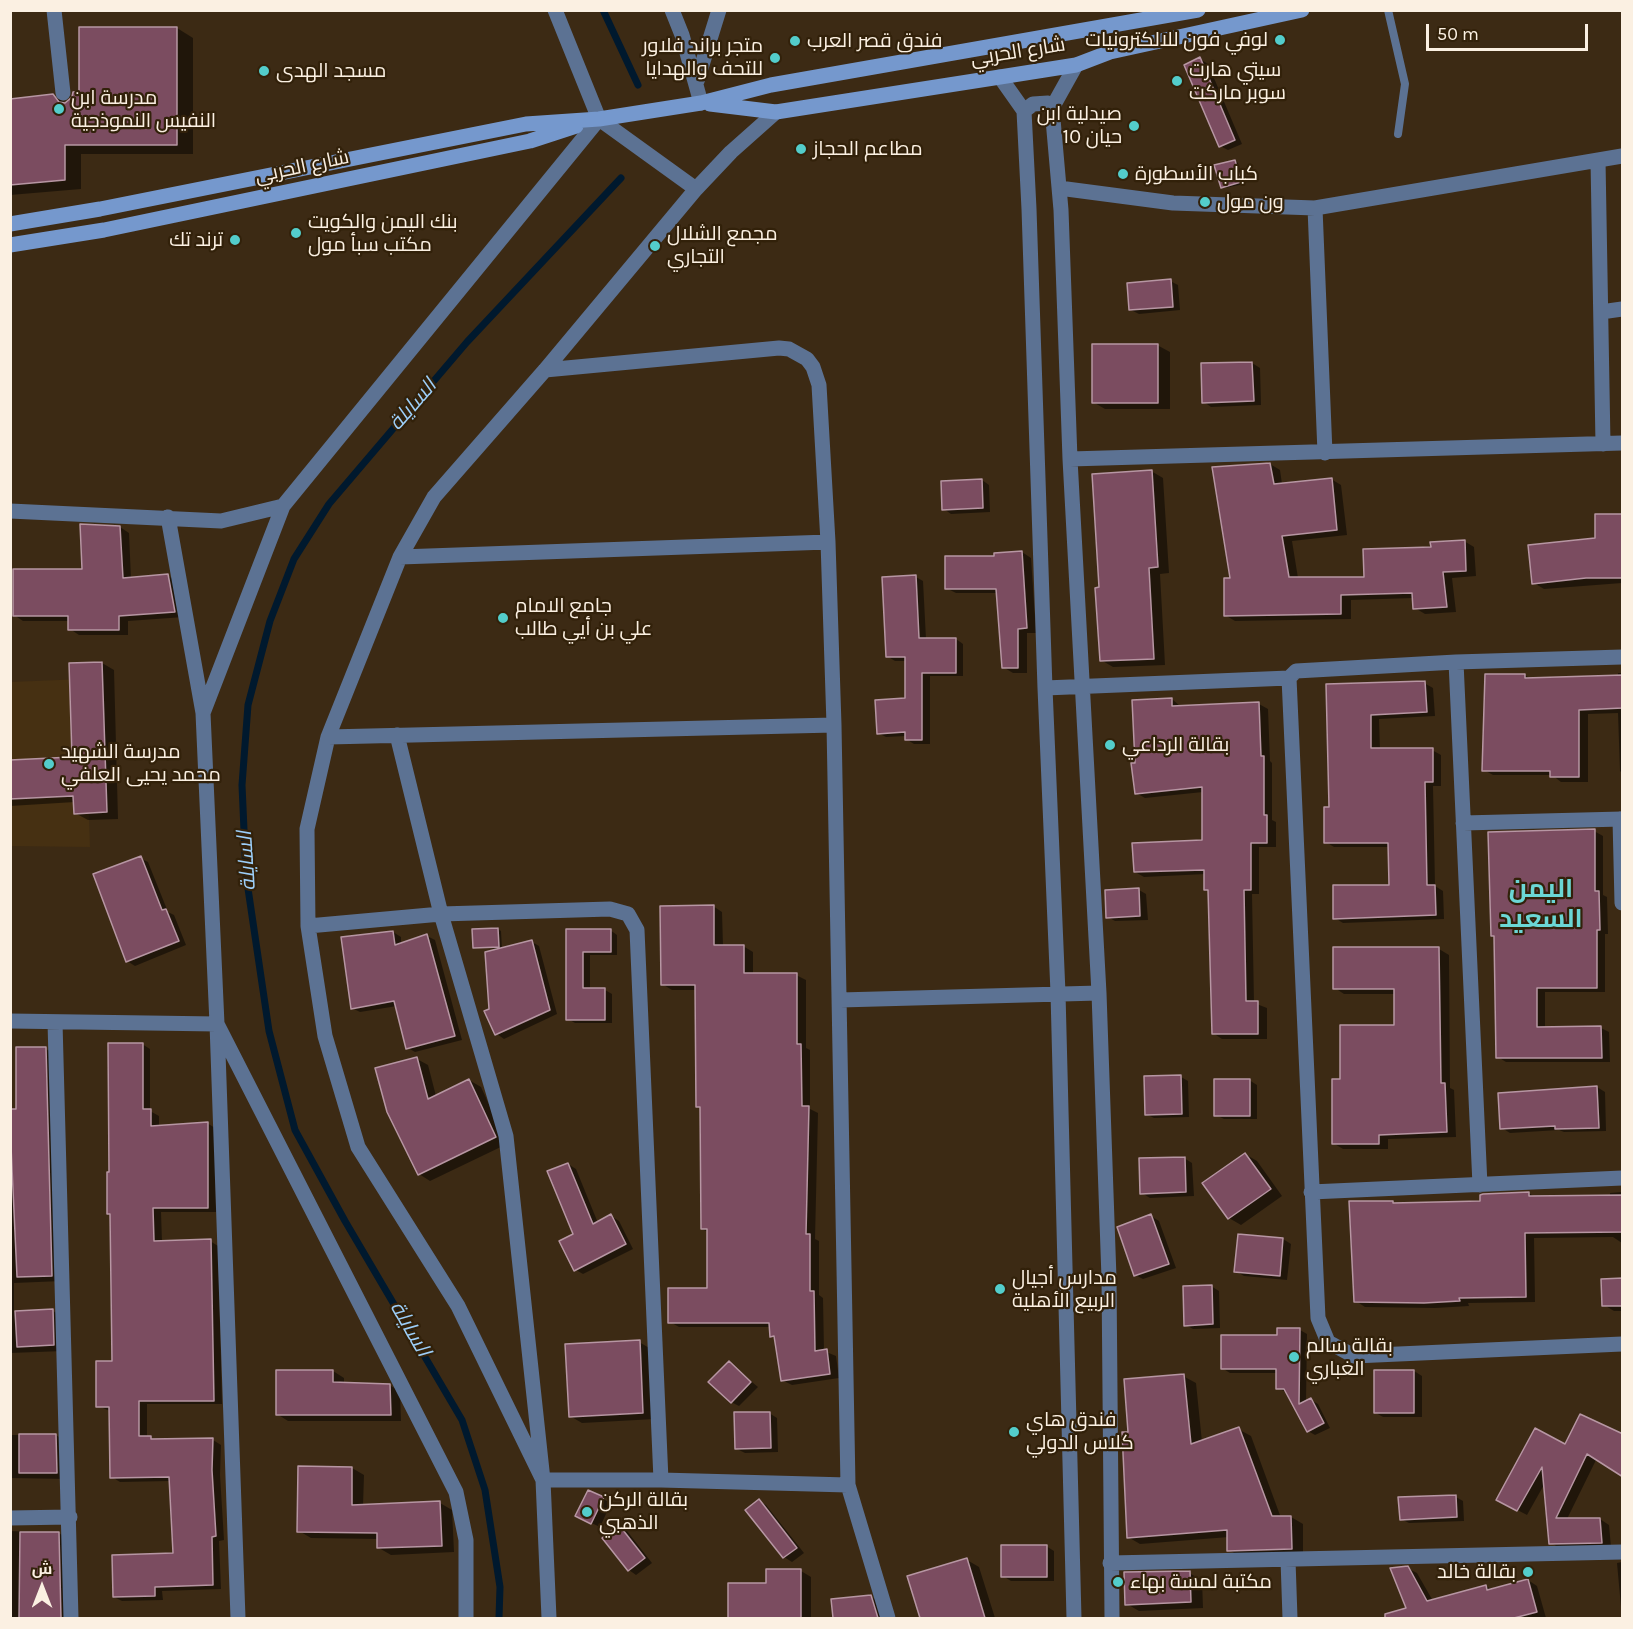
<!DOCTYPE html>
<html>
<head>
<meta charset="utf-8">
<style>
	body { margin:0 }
	#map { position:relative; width:1633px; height:1629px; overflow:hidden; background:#3c2a14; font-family:Karla,Cairo,sans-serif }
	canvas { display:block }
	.frame { position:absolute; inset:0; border:12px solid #fbf0e2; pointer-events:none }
	.north { position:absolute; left:12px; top:1557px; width:60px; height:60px; -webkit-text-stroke:4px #32210a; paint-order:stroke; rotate:0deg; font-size:16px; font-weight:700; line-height:24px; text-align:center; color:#fbf0e2 }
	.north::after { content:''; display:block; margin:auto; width:21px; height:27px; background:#fbf0e2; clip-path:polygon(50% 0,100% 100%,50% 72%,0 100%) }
	.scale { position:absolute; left:1426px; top:24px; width:162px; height:27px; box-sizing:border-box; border:3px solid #fbf0e2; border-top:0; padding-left:8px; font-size:18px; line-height:21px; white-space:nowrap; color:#fbf0e2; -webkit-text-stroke:4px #32210a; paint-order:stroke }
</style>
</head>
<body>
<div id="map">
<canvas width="1633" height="1629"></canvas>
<div class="frame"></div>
<div class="north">ش</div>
<div class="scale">50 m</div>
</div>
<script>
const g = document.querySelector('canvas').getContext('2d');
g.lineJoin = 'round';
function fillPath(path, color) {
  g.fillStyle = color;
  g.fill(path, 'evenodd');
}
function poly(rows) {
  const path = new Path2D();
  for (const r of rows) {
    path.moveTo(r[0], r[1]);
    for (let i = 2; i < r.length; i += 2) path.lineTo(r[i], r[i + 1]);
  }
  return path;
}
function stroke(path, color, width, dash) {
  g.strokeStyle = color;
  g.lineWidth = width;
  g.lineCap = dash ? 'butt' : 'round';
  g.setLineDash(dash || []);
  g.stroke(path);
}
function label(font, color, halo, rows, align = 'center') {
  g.font = font + ' Karla,Cairo,sans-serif';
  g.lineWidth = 4.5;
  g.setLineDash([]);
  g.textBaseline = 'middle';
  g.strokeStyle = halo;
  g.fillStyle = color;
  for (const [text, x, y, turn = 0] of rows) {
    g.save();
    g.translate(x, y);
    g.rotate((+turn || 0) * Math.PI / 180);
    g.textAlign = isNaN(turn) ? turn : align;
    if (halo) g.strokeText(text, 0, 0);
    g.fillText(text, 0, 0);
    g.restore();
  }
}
const built = poly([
	[84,679,90,847,11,846,10,682]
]);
const shadow = poly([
	[177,28,193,38,193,154,81,154,81,189,10,195,10,100,53,96,66,103],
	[1200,59,1208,64,1242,144,1228,150,1220,146],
	[1235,161,1238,163,1244,184,1225,188,1222,187],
	[1170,281,1178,285,1180,310,1139,314,1131,310],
	[1157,345,1170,352,1170,409,1105,409,1093,402],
	[1252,363,1260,368,1261,405,1211,407,1204,402],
	[1270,464,1280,470,1282,484,1331,479,1341,485,1347,535,1292,541,1298,578,1366,578,1432,549,1464,541,1474,547,1476,576,1452,578,1456,612,1425,614,1415,608,1414,598,1351,600,1351,619,1235,621,1225,615,1232,579],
	[1151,471,1163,478,1169,573,1160,574,1165,665,1113,667,1101,660],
	[982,480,989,485,990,512,951,514,944,509],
	[1622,515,1622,583,1544,589,1534,583,1596,539],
	[120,527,129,533,131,579,168,576,177,581,184,617,128,621,128,635,79,635,70,629,70,621,23,621,14,615,83,571],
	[1022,552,1031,558,1036,633,1027,633,1027,673,1013,673,1003,667,998,593,956,593,946,588,996,558],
	[916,577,923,581,926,639,956,639,963,644,963,676,930,676,930,744,914,744,906,739,906,736,886,737,878,733,906,700,906,661,895,661,887,656],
	[102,663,114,670,118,819,88,820,75,813,75,802,10,806,10,762,74,759],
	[1618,673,1622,673,1622,773,1620,771,1618,713,1588,714,1588,782,1561,782,1552,775,1493,775,1484,770,1525,675,1532,680,1618,677],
	[1424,683,1433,688,1435,716,1379,719,1380,750,1432,750,1441,755,1441,786,1433,786,1435,886,1443,891,1444,919,1343,923,1335,918,1390,886,1390,847,1334,847,1326,842,1331,809,1328,685],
	[1172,699,1181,707,1259,704,1268,709,1270,761,1272,763,1272,820,1276,822,1276,847,1259,847,1259,894,1252,894,1254,1003,1267,1008,1267,1039,1222,1039,1213,1033,1210,891,1206,889,1206,874,1144,877,1135,872,1203,842,1203,792,1145,798,1136,793,1136,765],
	[1594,831,1603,836,1603,895,1607,897,1608,934,1605,934,1605,992,1545,992,1545,1028,1601,1028,1609,1032,1610,1062,1506,1062,1498,1057,1496,938,1492,936],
	[140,858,148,862,168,912,174,915,186,945,135,966,127,961],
	[1139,890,1146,894,1148,920,1115,921,1108,917],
	[713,906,722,912,723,946,743,946,753,952,753,975,796,975,806,980,806,1048,810,1050,810,1109,818,1113,815,1239,819,1241,819,1295,823,1298,824,1351,836,1356,839,1378,792,1385,782,1380,776,1339,771,1336,771,1327,679,1327,670,1322,708,1289,708,1232,702,1229,702,1109,698,1106,696,990,672,990,662,984],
	[498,929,501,931,502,950,532,942,539,946,557,1014,504,1039,497,1034,486,1012,490,1010,501,949,474,947],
	[568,930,610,930,617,935,617,955,590,955,590,990,605,990,612,994,612,1023,575,1023,568,1019],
	[393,932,401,937,401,944,427,936,435,940,462,1040,415,1052,408,1048,397,1006,360,1012,352,1008],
	[1439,949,1449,955,1450,1088,1454,1090,1456,1137,1388,1139,1388,1149,1343,1149,1333,1143,1341,1080,1396,1027,1395,994,1344,994,1335,988],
	[142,1044,150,1049,150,1111,159,1116,159,1127,207,1123,215,1128,216,1212,161,1212,162,1242,210,1241,218,1246,222,1404,147,1404,147,1437,157,1441,213,1440,221,1445,220,1475,224,1540,219,1541,221,1589,162,1591,163,1600,122,1601,114,1597,175,1555,170,1481,120,1482,112,1477,110,1411,98,1406,113,1362,111,1215,108,1214,111,1174],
	[46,1049,56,1055,62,1281,14,1283,14,1312,53,1311,63,1317,64,1351,10,1353,10,1111,18,1111],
	[417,1059,428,1065,436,1096,469,1080,481,1087,507,1144,430,1181,419,1174],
	[1181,1077,1188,1081,1189,1117,1154,1118,1146,1114],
	[1249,1080,1257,1085,1257,1119,1224,1119,1216,1115],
	[1597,1087,1605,1092,1606,1131,1564,1132,1559,1130,1510,1133,1502,1128,1500,1094],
	[1245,1154,1257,1161,1282,1196,1241,1225,1229,1218,1204,1184],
	[1184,1158,1192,1163,1194,1196,1150,1198,1142,1193],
	[568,1164,576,1169,598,1223,611,1216,619,1221,633,1249,583,1274,576,1270],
	[1622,1192,1622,1243,1613,1237,1534,1238,1535,1302,1468,1303,1469,1306,1435,1308,1365,1307,1356,1301,1393,1202,1397,1205,1481,1202,1529,1193,1536,1198,1610,1196,1610,1193],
	[1151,1216,1159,1221,1176,1268,1143,1279,1135,1275],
	[1283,1239,1291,1244,1287,1280,1244,1276,1236,1271],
	[1622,1280,1622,1311,1614,1311,1604,1305],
	[1211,1286,1219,1291,1220,1328,1193,1329,1186,1325],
	[1300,1330,1307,1334,1306,1402,1311,1400,1318,1404,1330,1428,1315,1435,1308,1431,1288,1393,1277,1388,1278,1373,1230,1373,1222,1368,1278,1336],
	[639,1342,651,1349,655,1419,582,1423,570,1416],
	[1621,1355,1622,1355,1622,1392,1621,1391],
	[729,1363,758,1387,739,1406,731,1402],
	[277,1371,333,1371,344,1378,344,1384,389,1385,400,1391,401,1421,288,1421,277,1414],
	[1376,1371,1414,1371,1422,1376,1422,1417,1383,1417,1376,1413],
	[1183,1376,1196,1383,1202,1442,1238,1429,1251,1436,1281,1518,1291,1517,1303,1524,1303,1556,1241,1557,1229,1550,1229,1537,1140,1544,1128,1537,1130,1434],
	[769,1413,777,1418,778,1452,745,1453,737,1449],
	[1622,1433,1622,1475,1597,1458,1567,1519,1600,1519,1609,1525,1611,1547,1560,1548,1551,1543,1545,1483,1527,1515,1498,1500,1566,1446],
	[10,1435,56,1435,67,1442,68,1479,10,1478],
	[352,1468,364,1475,363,1506,440,1503,452,1510,454,1552,391,1555,379,1548,378,1539,311,1538,299,1531],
	[589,1492,611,1503,600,1527,585,1520],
	[1456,1497,1463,1501,1464,1521,1409,1523,1401,1519],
	[759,1501,766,1505,804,1553,792,1562,784,1557],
	[619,1526,627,1531,652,1563,636,1575,629,1570],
	[10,1531,59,1533,66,1538,70,1618,10,1618],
	[1046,1546,1054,1551,1054,1581,1011,1581,1003,1576],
	[967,1560,979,1567,995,1618,922,1618,909,1577],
	[1622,1562,1622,1618,1617,1563],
	[1407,1568,1417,1573,1433,1601,1486,1586,1493,1590,1528,1580,1537,1586,1546,1618,1405,1618,1411,1616],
	[801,1571,811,1577,811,1618,729,1618,729,1585,767,1585],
	[1189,1573,1202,1580,1203,1608,1139,1611,1127,1604],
	[871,1597,883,1604,887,1618,835,1618,833,1601]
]);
const stream = poly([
	[603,10,638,85],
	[499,1618,500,1587,485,1490,462,1420,345,1221,295,1130,269,1031,246,875,242,785,248,705,270,621,294,559,329,504,467,342,621,178]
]);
const building = poly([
	[79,27,177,27,177,145,65,145,65,180,10,185,10,99,53,94,59,102,65,103,72,97,73,92,79,91,79,27],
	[1200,57,1235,140,1219,147,1184,65,1200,57],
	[1235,160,1241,182,1221,188,1214,165,1235,160],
	[1171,279,1173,307,1129,310,1127,283,1171,279],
	[1092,344,1158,344,1158,403,1092,403,1092,344],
	[1252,362,1254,401,1202,403,1201,363,1252,362],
	[1270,463,1274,484,1332,478,1337,530,1282,536,1289,577,1364,577,1363,549,1431,547,1430,542,1465,540,1466,571,1443,572,1447,607,1413,609,1412,593,1341,595,1341,614,1224,616,1224,578,1230,578,1212,467,1270,463],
	[1152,470,1158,567,1149,568,1154,659,1100,661,1095,588,1099,587,1092,474,1152,470],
	[982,479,983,508,942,510,941,481,982,479],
	[1595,514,1623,514,1623,578,1586,578,1532,584,1528,545,1595,538,1595,514],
	[80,524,120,526,123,578,168,574,175,612,119,616,119,630,68,630,68,616,13,616,13,569,82,569,80,524],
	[1022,551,1027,628,1018,629,1018,668,1002,668,996,589,945,589,945,556,994,556,994,553,1022,551],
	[916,575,919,638,956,638,956,673,922,673,922,740,905,740,905,732,877,734,875,700,905,698,905,657,886,657,882,577,916,575],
	[102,662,107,812,74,814,73,796,10,799,10,760,72,757,69,663,102,662],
	[1485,674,1525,674,1525,678,1623,675,1623,708,1579,710,1579,777,1550,777,1550,771,1482,771,1485,674],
	[1425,681,1427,712,1371,715,1371,748,1433,748,1433,782,1425,782,1427,885,1435,885,1436,915,1333,919,1333,885,1389,885,1388,843,1324,843,1324,807,1329,807,1326,684,1425,681],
	[1172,698,1172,706,1259,702,1261,756,1264,756,1264,815,1267,815,1267,843,1251,843,1251,890,1244,890,1246,1001,1258,1001,1258,1034,1212,1034,1208,890,1204,890,1204,870,1134,872,1132,843,1202,840,1202,787,1135,794,1131,763,1135,763,1132,700,1172,698],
	[1595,829,1595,891,1599,891,1600,930,1597,930,1597,988,1537,988,1537,1027,1601,1026,1602,1058,1496,1058,1494,936,1491,936,1488,832,1595,829],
	[141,856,162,910,166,909,179,941,126,962,93,874,141,856],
	[1139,888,1140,916,1106,918,1105,890,1139,888],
	[714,905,714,945,744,945,744,973,797,973,797,1044,801,1044,802,1106,809,1106,806,1234,810,1234,810,1291,814,1291,815,1351,827,1349,830,1374,781,1381,774,1336,770,1337,769,1323,668,1323,668,1288,707,1288,707,1229,701,1229,700,1107,696,1107,695,985,661,985,660,906,714,905],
	[498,928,499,947,473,948,472,929,498,928],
	[566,929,611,929,611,952,583,952,583,988,605,988,605,1020,566,1020,566,929],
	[393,931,395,945,427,934,455,1036,406,1049,394,1001,351,1009,341,937,393,931],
	[532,940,550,1010,495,1035,484,1011,489,1009,485,952,532,940],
	[1333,947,1439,947,1441,1083,1445,1083,1447,1132,1379,1135,1379,1144,1332,1144,1332,1079,1340,1079,1340,1025,1394,1025,1394,989,1333,989,1333,947],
	[108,1043,143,1043,143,1109,151,1109,151,1126,208,1122,208,1208,153,1208,154,1241,211,1239,214,1401,139,1401,139,1436,151,1436,151,1439,213,1438,212,1470,216,1536,212,1537,213,1585,155,1587,155,1596,113,1597,112,1555,173,1553,169,1477,110,1478,109,1407,96,1407,96,1361,112,1361,110,1214,107,1214,107,1172,109,1172,108,1043],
	[16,1047,46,1047,52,1276,17,1277,11,1146,11,1109,16,1109,16,1047],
	[417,1057,428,1099,469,1079,496,1137,418,1175,387,1112,375,1068,417,1057],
	[1181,1075,1182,1114,1145,1115,1144,1076,1181,1075],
	[1214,1079,1250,1079,1250,1116,1214,1116,1214,1079],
	[1597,1086,1599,1128,1555,1129,1555,1126,1500,1129,1498,1093,1597,1086],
	[1245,1153,1271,1189,1228,1219,1202,1183,1245,1153],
	[1185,1157,1186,1192,1140,1194,1139,1158,1185,1157],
	[568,1163,593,1224,611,1214,626,1244,574,1271,559,1241,573,1234,547,1171,568,1163],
	[1529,1192,1529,1196,1623,1195,1623,1232,1525,1233,1526,1297,1459,1298,1460,1301,1424,1303,1354,1302,1349,1201,1393,1201,1393,1203,1480,1201,1480,1195,1483,1194,1529,1192],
	[1151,1214,1169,1264,1134,1276,1117,1227,1151,1214],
	[1238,1234,1283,1238,1280,1276,1234,1272,1238,1234],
	[1623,1278,1623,1306,1602,1306,1601,1279,1623,1278],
	[1212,1285,1213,1324,1184,1326,1183,1286,1212,1285],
	[53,1309,54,1345,17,1347,15,1311,53,1309],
	[1277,1328,1300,1328,1299,1404,1311,1398,1324,1423,1307,1432,1284,1389,1276,1389,1276,1369,1221,1369,1221,1335,1277,1335,1277,1328],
	[640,1340,643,1413,569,1417,565,1344,640,1340],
	[729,1361,751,1382,731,1403,708,1382,729,1361],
	[276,1370,333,1370,333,1382,390,1384,391,1415,276,1415,276,1370],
	[1374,1370,1414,1370,1414,1413,1374,1413,1374,1370],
	[1184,1374,1191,1444,1239,1427,1272,1516,1291,1516,1292,1549,1227,1551,1227,1530,1127,1538,1122,1432,1128,1432,1124,1379,1184,1374],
	[734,1412,770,1412,771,1448,735,1449,734,1412],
	[1580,1414,1623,1434,1623,1477,1587,1454,1556,1518,1600,1518,1602,1543,1549,1544,1542,1467,1517,1511,1496,1500,1535,1428,1565,1444,1580,1414],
	[19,1434,56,1434,57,1473,19,1473,19,1434],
	[298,1466,352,1467,352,1505,440,1501,442,1546,377,1548,377,1533,297,1532,298,1466],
	[588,1490,604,1497,591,1524,575,1516,588,1490],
	[1456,1495,1457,1517,1400,1520,1398,1497,1456,1495],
	[759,1499,797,1548,783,1558,745,1510,759,1499],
	[619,1525,645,1558,628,1571,602,1538,619,1525],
	[20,1532,59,1532,61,1618,19,1618,20,1532],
	[1001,1545,1047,1545,1047,1577,1001,1577,1001,1545],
	[967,1558,985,1618,920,1618,907,1576,967,1558],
	[1408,1566,1427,1601,1486,1585,1487,1590,1528,1579,1537,1612,1514,1618,1385,1618,1385,1614,1406,1608,1390,1568,1408,1566],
	[766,1569,801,1569,801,1618,728,1618,728,1583,766,1583,766,1569],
	[1190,1571,1191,1602,1125,1605,1124,1572,1190,1571],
	[871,1595,878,1618,833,1618,831,1599,871,1595]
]);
const lane = poly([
	[1388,10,1405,84,1398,134]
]);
const street = poly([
	[54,10,63,93],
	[555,10,599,119,696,189],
	[672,10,682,35,701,103],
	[1076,65,1052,108,1061,210,1070,459,1099,993,1109,1278,1112,1618],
	[1000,77,1024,111,1029,209,1045,688,1058,993,1074,1618],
	[697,81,719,10],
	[1024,111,1033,104,1048,103,1052,108],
	[1598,160,1603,444],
	[1059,188,1173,203,1315,208],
	[1601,312,1622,309],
	[545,370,779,348,789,349,807,359,813,367,819,385,828,542,834,725,848,1485,888,1618],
	[1325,453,1315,208,1622,156],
	[1070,459,1622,443],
	[10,511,221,521,283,506],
	[168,517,203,713],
	[400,557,828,542],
	[1622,657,1456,662,1296,671,1289,678,1318,1318,1328,1342,1354,1356,1622,1344],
	[1456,662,1480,1185],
	[1045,688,1289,678],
	[397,735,441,914,506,1136,543,1480,661,1480,848,1485],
	[328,737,834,725],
	[1620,819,1622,903],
	[1463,823,1622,819],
	[308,926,441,914,610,909,628,914,637,930,661,1480],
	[840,1000,1099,993],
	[10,1021,217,1024,238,1618],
	[55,1022,71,1618],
	[1311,1192,1622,1178],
	[10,1518,70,1517],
	[1288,1560,1290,1618],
	[1110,1563,1622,1552],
	[466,1618,466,1540,456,1492,217,1024,203,713,283,506,599,119],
	[549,1618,543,1480,458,1306,358,1147,325,1036,308,926,307,829,328,737,400,557,434,497,545,370,696,189,731,152,776,112]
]);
const secondary = poly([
	[710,104,776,112,1000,77,1076,65,1110,52,1302,10],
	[10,224,100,209,526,124,599,119,701,103,771,85,1198,10],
	[10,245,104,230,530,141,576,126]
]);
const markers = [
	[1280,40,6,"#53cdcb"],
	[795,41,6,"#53cdcb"],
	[775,58,6,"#53cdcb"],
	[264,71,6,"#53cdcb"],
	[1177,81,6,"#53cdcb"],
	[59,109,6,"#53cdcb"],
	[1134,126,6,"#53cdcb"],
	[801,149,6,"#53cdcb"],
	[1123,174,6,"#53cdcb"],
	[1205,202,6,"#53cdcb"],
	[296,233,6,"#53cdcb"],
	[235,240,6,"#53cdcb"],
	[655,246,6,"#53cdcb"],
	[503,618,6,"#53cdcb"],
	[1110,745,6,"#53cdcb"],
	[49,764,6,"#53cdcb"],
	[1000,1289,6,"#53cdcb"],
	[1294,1357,6,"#53cdcb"],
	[1014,1432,6,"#53cdcb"],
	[587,1512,6,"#53cdcb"],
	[1528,1572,6,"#53cdcb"],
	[1118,1582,6,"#53cdcb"]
];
const poiNames = [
	["لوفي فون للالكترونيات",1268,40,"right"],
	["فندق قصر العرب",807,41],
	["متجر براند فلاور",763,46,"right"],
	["للتحف والهدايا",763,69,"right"],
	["سيتي هارت",1189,70],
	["سوبر ماركت",1189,93],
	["مسجد الهدى",276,71],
	["مدرسة ابن",71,98],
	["النفيس النموذجية",71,121],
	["صيدلية ابن",1122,114,"right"],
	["حيان 10",1122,137,"right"],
	["مطاعم الحجاز",813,149],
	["كباب الأسطورة",1135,174],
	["ون مول",1217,202],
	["بنك اليمن والكويت",308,222],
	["مكتب سبأ مول",308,245],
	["مجمع الشلال",667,234],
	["التجاري",667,257],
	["ترند تك",223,240,"right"],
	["جامع الامام",515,606],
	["علي بن أيي طالب",515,629],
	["بقالة الرداعي",1122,745],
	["مدرسة الشهيد",61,752],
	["محمد يحيى العلفي",61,775],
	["مدارس أجيال",1012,1278],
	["الربيع الأهلية",1012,1301],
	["بقالة سالم",1306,1346],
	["الغباري",1306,1369],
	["فندق هاي",1026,1420],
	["كلاس الدولي",1026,1443],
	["بقالة الركن",599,1500],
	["الذهبي",599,1523],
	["بقالة خالد",1516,1572,"right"],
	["مكتبة لمسة بهاء",1130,1582]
];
const streetNames = [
	["شارع الحربي",1018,52,-9],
	["شارع الحربي",302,167,-12]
];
const waterNames = [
	["السايلة",413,405,-49],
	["السايلة",247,861,-94],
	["السايلة",410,1329,60]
];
const districtNames = [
	["اليمن",1541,890],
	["السعيد",1541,920]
];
fillPath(built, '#463012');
fillPath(shadow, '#0007');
stroke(stream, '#00192e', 7);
fillPath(building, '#7b4c60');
stroke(building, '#b796a3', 1.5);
stroke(lane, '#5c7293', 8);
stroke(street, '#5c7293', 15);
stroke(secondary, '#7598cd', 15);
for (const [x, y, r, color] of markers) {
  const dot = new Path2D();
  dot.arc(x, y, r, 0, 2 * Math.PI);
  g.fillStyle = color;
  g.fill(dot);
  stroke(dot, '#32210a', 2);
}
label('20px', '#fbf0e2', '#32210a', poiNames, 'left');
label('20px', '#fbf0e2', '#32210a', streetNames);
label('italic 21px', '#9dcff9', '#32210a', waterNames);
label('bold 26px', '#6bd7d5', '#32210a', districtNames);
</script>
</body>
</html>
